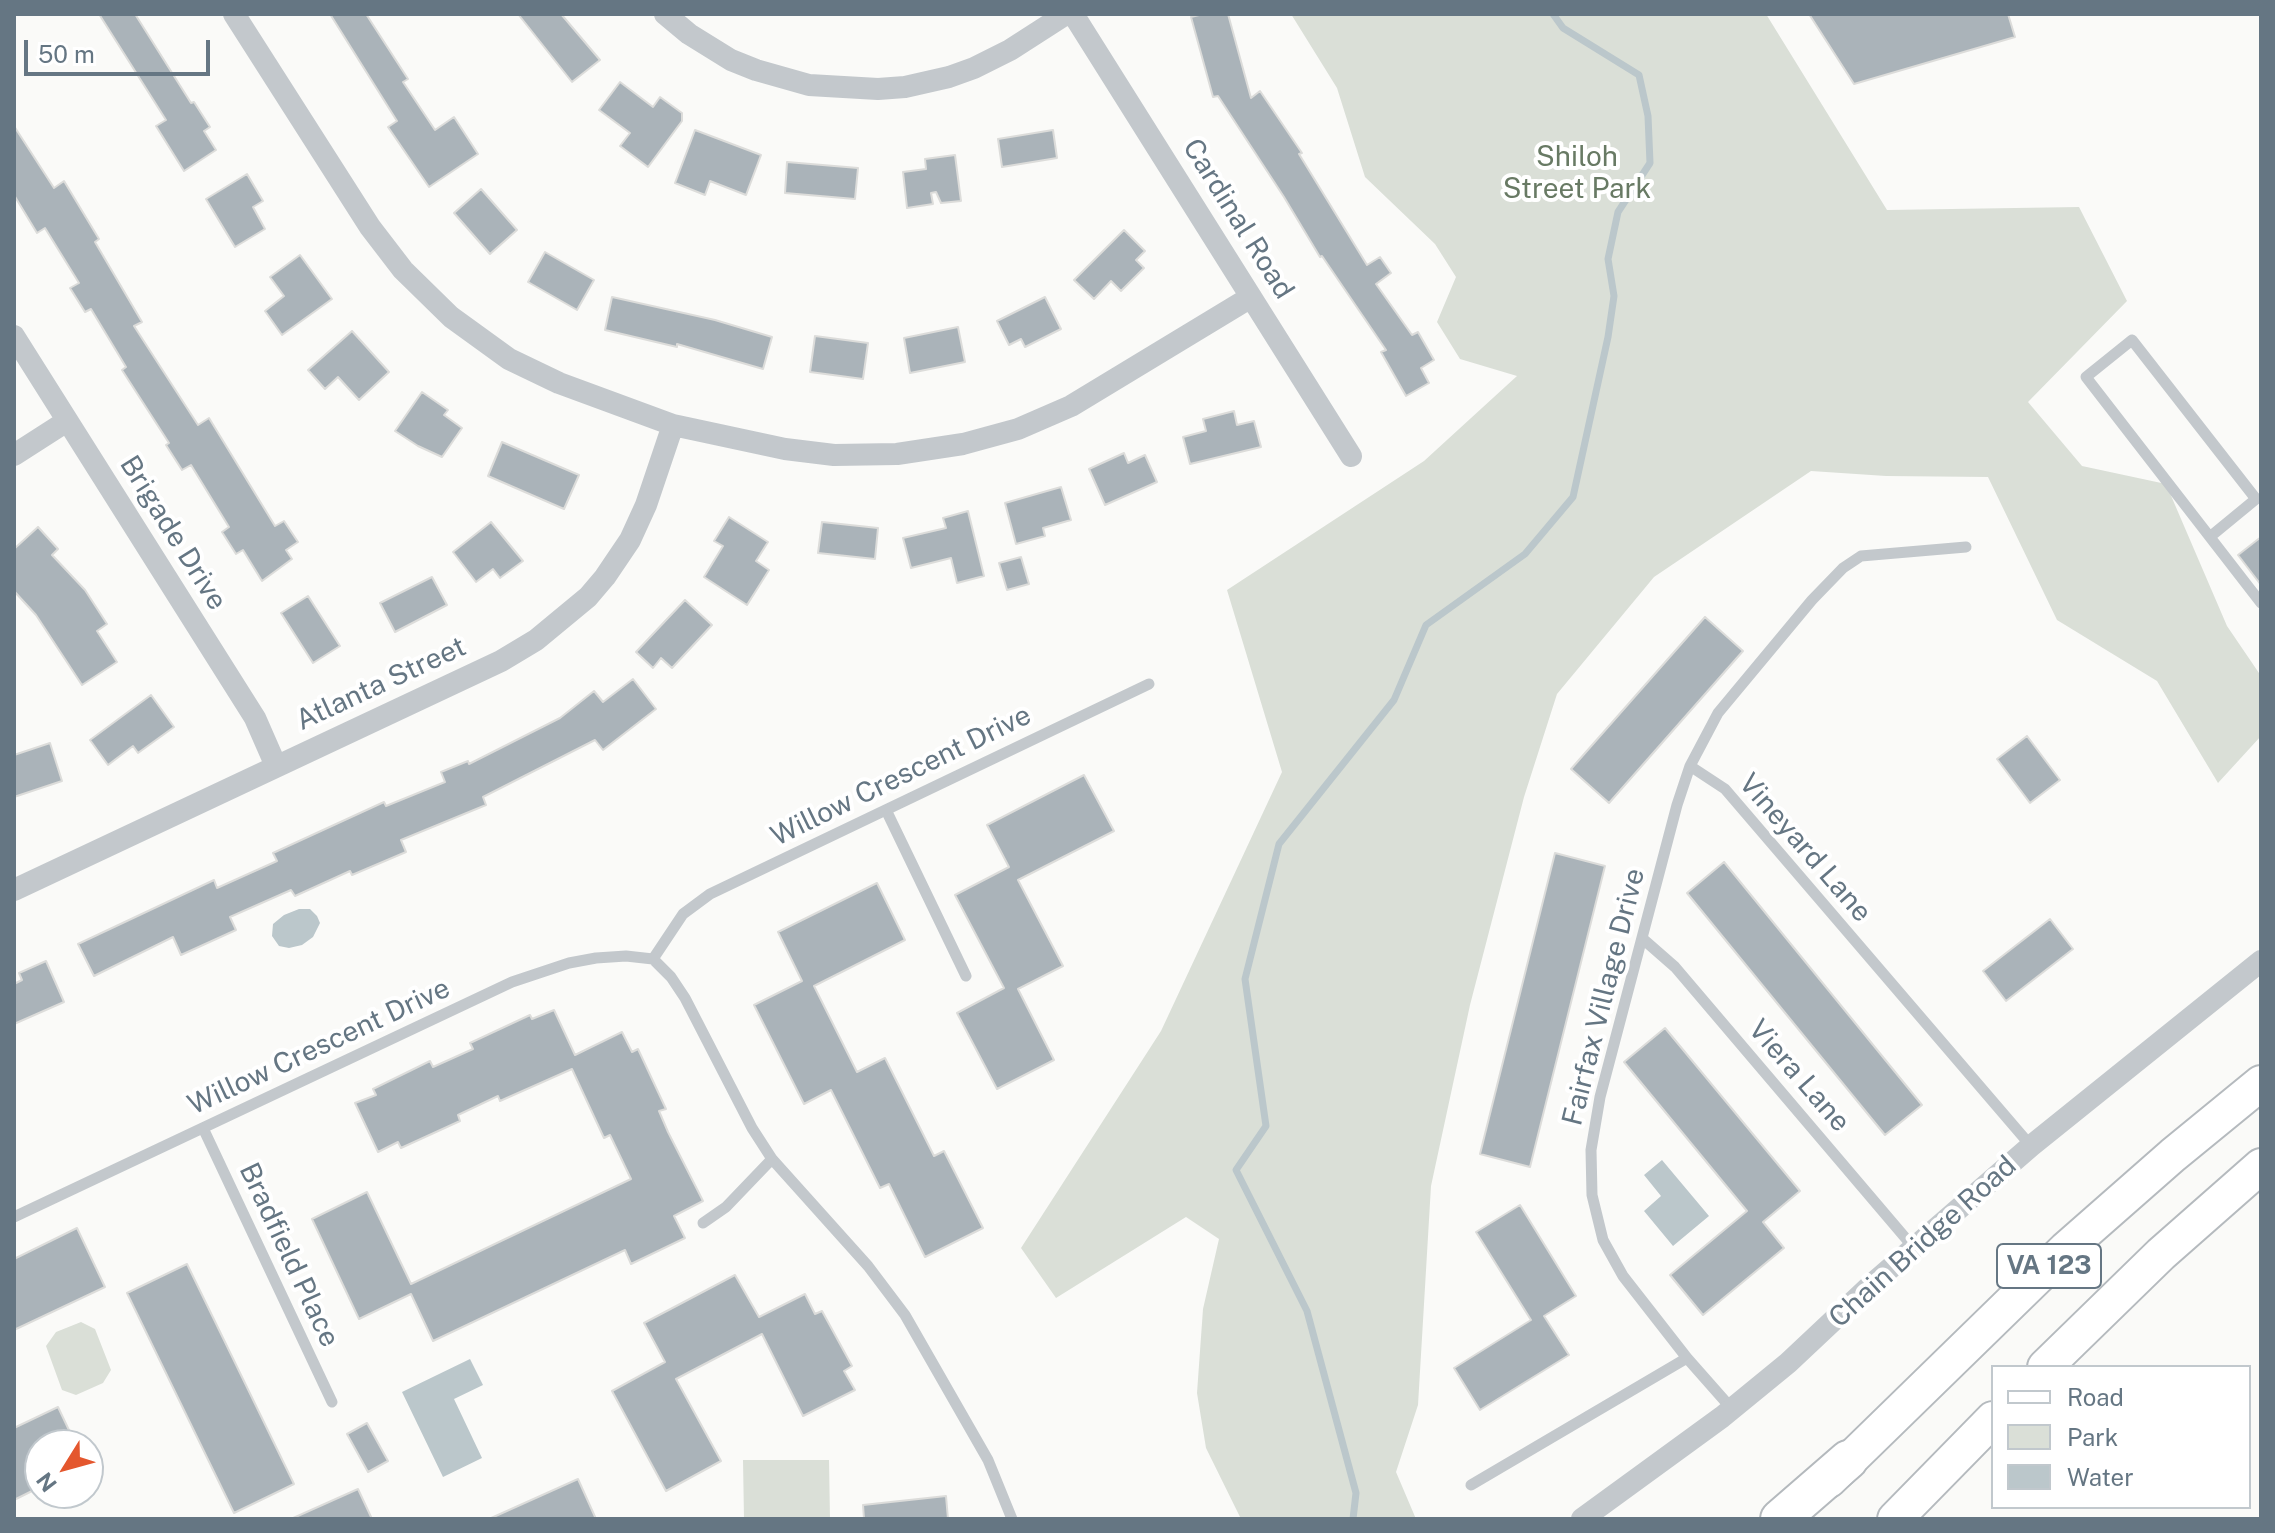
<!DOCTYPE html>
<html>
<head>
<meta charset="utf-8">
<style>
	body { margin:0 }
	#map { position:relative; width:2275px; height:1533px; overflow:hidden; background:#fafaf8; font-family:"Public Sans",sans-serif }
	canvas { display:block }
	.frame { position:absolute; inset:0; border:16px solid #657683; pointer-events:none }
	.legend { position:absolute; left:1991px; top:1365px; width:260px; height:144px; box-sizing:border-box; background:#fff; border:2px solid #c1c8cd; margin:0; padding:10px 14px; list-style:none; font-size:24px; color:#657683 }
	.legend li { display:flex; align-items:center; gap:16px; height:40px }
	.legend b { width:40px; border:2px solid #c1c8cd }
	.north { position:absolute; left:24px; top:1429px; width:80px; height:80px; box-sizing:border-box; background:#fff; border:2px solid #c1c8cd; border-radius:50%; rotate:233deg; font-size:22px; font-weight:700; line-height:32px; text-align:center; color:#657683 }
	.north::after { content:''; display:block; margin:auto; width:28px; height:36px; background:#e4572e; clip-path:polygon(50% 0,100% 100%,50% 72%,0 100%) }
	.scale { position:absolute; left:24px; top:40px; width:186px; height:36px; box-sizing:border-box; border:4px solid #657683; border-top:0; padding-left:10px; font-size:24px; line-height:28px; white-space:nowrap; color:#657683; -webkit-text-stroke:6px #fff; paint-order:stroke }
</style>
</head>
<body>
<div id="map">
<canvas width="2275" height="1533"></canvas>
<div class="frame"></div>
<ul class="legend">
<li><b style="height:10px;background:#fff"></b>Road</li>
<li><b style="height:22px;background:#dadfd7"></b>Park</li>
<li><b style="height:22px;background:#bbc7cb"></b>Water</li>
</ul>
<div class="north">N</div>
<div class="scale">50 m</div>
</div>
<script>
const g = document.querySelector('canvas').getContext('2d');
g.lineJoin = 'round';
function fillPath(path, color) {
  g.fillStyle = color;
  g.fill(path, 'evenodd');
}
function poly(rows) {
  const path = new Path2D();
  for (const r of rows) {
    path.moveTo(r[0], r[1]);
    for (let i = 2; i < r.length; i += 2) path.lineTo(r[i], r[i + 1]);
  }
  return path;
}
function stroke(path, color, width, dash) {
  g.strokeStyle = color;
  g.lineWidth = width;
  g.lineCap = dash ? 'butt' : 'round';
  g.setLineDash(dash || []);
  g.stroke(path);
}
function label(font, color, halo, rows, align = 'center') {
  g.font = font + ' "Public Sans",sans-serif';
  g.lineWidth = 8;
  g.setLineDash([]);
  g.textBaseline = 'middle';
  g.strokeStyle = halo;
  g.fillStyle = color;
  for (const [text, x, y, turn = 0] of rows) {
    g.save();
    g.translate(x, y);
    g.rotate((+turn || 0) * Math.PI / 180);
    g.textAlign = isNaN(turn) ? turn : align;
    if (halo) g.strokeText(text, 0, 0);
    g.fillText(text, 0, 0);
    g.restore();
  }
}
const green = poly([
	[1291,14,1766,14,1887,210,2079,207,2127,301,2028,402,2082,466,2166,484,2227,626,2261,676,2261,736,2218,783,2157,681,2057,620,1988,477,1886,476,1811,471,1654,577,1557,694,1524,797,1470,1005,1431,1186,1418,1405,1396,1472,1416,1519,1241,1519,1206,1448,1197,1393,1203,1309,1219,1239,1186,1217,1056,1298,1021,1248,1161,1031,1282,772,1227,590,1424,461,1517,376,1460,359,1437,322,1456,277,1435,244,1365,177,1337,88],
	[81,1322,95,1329,111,1370,103,1383,76,1395,62,1390,46,1346,56,1332],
	[743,1460,829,1460,830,1519,744,1519]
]);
const water = poly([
	[299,909,310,909,317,916,320,923,313,937,302,945,289,948,279,946,272,936,273,924,284,915],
	[1662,1160,1709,1216,1673,1246,1644,1211,1661,1196,1644,1175],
	[470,1359,483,1385,454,1399,482,1458,443,1477,402,1392]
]);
const stream = poly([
	[1353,1519,1356,1493,1307,1311,1236,1170,1266,1126,1245,979,1279,844,1394,700,1426,625,1525,554,1573,497,1608,337,1614,296,1608,259,1618,212,1650,163,1648,116,1639,75,1563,28,1553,14]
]);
const building = poly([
	[99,14,135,14,191,103,194,102,210,127,204,131,216,150,184,171,156,126,166,120,99,14],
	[330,14,366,14,408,79,403,82,435,130,454,117,478,154,429,187,388,127,397,121,330,14],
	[518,14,561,14,600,60,572,82,518,14],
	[1203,14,1228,14,1251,98,1260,91,1302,153,1299,154,1367,265,1380,257,1391,273,1376,284,1412,335,1418,332,1434,360,1421,368,1429,383,1406,396,1381,352,1386,350,1322,256,1320,257,1284,197,1218,96,1213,97,1191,17,1203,14],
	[1809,14,2008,14,2015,37,1854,84,1809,14],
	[620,82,653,107,660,97,682,113,682,121,648,167,620,146,630,133,599,110,620,82],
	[14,126,54,188,64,181,99,239,95,242,142,322,134,326,198,425,209,418,275,526,284,521,298,542,286,550,292,559,262,581,243,550,236,554,222,532,229,527,191,465,182,470,166,445,169,443,122,370,126,367,91,309,85,312,70,288,79,283,45,228,37,233,14,195,14,126],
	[695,130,761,155,746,195,710,181,705,195,675,183,695,130],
	[1053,130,1057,158,1002,167,998,139,1053,130],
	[955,155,961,201,941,203,936,192,931,193,933,204,907,208,903,172,926,169,925,159,955,155],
	[787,162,858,168,855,199,785,193,787,162],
	[247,174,263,201,253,207,265,229,235,247,206,199,247,174],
	[481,189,517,230,490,254,454,213,481,189],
	[1124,230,1145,251,1136,260,1144,268,1121,291,1111,281,1094,299,1074,280,1124,230],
	[545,252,594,280,577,310,528,282,545,252],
	[300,255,332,299,282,335,265,311,284,296,270,277,300,255],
	[612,297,715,320,772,337,763,369,677,344,677,347,605,330,612,297],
	[1045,297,1061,329,1025,347,1021,339,1009,345,997,321,1045,297],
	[958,327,965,362,910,373,904,338,958,327],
	[352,331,389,372,359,400,338,377,325,389,308,370,352,331],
	[815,336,868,343,863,379,810,372,815,336],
	[422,392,448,410,444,415,462,428,442,457,418,446,395,431,422,392],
	[1234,411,1237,425,1254,421,1261,447,1190,464,1183,437,1206,431,1203,419,1234,411],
	[502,442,579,475,564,509,488,476,502,442],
	[1124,453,1128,463,1145,455,1157,482,1105,505,1089,469,1124,453],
	[1061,487,1071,520,1043,528,1045,536,1016,544,1005,503,1061,487],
	[968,511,984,576,957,583,951,558,911,568,903,538,946,528,943,518,968,511],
	[729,517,768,542,756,561,769,570,747,605,704,577,723,546,714,541,729,517],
	[491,522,523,561,500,578,493,569,476,582,453,552,491,522],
	[822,522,878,528,875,559,818,553,822,522],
	[38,527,58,549,52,555,85,590,107,624,97,631,117,662,82,685,36,615,14,591,14,549,38,527],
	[2261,537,2261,585,2238,555,2261,537],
	[1021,557,1029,584,1007,590,999,563,1021,557],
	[432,577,447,605,395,632,380,603,432,577],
	[308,596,340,646,313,663,281,613,308,596],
	[685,600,712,625,672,668,661,658,653,668,636,652,685,600],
	[1705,617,1743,651,1609,803,1571,769,1705,617],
	[633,679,656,709,603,750,595,740,483,797,486,805,401,840,406,852,352,875,350,871,295,896,291,890,230,917,236,930,181,955,173,937,94,976,78,944,214,880,217,888,277,861,273,853,384,802,386,806,445,782,441,772,468,761,469,764,560,718,594,691,603,702,633,679],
	[151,695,174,727,138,753,133,746,108,765,90,740,151,695],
	[2027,736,2060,780,2030,803,1997,759,2027,736],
	[50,743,62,781,14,797,14,755,50,743],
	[1084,775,1114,831,1018,880,1063,966,1018,989,1054,1060,997,1089,957,1013,1004,988,955,895,1009,867,987,825,1084,775],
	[1555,853,1605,866,1530,1167,1480,1154,1555,853],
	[1724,862,1922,1105,1885,1135,1687,893,1724,862],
	[877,883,905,940,814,986,857,1072,885,1058,934,1156,944,1151,983,1228,925,1257,889,1184,880,1188,831,1090,804,1104,754,1005,802,981,778,932,877,883],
	[2050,919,2073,949,2006,1001,1983,971,2050,919],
	[46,961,64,1002,14,1024,14,984,22,980,19,973,46,961],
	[554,1010,575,1055,622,1032,632,1052,638,1049,666,1109,659,1111,668,1132,703,1201,674,1216,685,1238,631,1264,625,1250,433,1341,411,1294,359,1319,312,1219,367,1192,411,1284,631,1179,610,1135,604,1138,572,1069,500,1101,498,1096,458,1115,460,1121,401,1148,398,1142,378,1152,355,1103,376,1095,373,1089,430,1061,433,1067,473,1049,470,1043,530,1015,532,1019,554,1010],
	[1665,1028,1800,1191,1763,1222,1784,1248,1703,1315,1670,1275,1747,1211,1624,1062,1665,1028],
	[1520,1205,1576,1296,1544,1316,1569,1355,1480,1410,1454,1368,1531,1320,1476,1232,1520,1205],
	[77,1228,105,1287,14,1330,14,1259,77,1228],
	[187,1264,294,1484,234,1513,127,1293,187,1264],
	[735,1275,759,1317,805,1294,815,1314,822,1311,852,1366,844,1371,855,1390,803,1416,762,1334,676,1379,721,1461,666,1491,612,1391,665,1362,644,1323,735,1275],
	[58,1407,76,1445,40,1445,40,1487,14,1500,14,1428,58,1407],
	[367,1423,388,1461,368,1472,347,1434,367,1423],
	[578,1479,596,1519,489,1519,578,1479],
	[358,1489,372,1519,291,1519,358,1489],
	[946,1496,948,1519,864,1519,863,1505,946,1496]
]);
const lane = poly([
	[2211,536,2256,499,2132,340,2086,377,2261,603],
	[1690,766,1725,789,2031,1146],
	[886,810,966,976],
	[1643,939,1675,967,1914,1248],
	[653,959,683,914,710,894,1149,684],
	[203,1128,332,1402],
	[14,1217,512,982,569,963,596,958,626,956,653,959,671,977,685,998,752,1128,772,1159,868,1266,905,1315,988,1460,1012,1519],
	[703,1223,726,1207,772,1159],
	[1732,1409,1687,1358,1623,1276,1603,1240,1592,1195,1591,1150,1600,1097,1677,805,1690,766,1718,713,1812,600,1843,568,1861,556,1966,547],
	[1471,1485,1687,1358]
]);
const street = poly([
	[234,14,370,227,403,270,451,317,509,359,559,383,673,425,785,449,834,455,897,454,963,444,1018,429,1071,406,1251,297],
	[665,14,689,34,731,60,756,70,809,85,878,89,905,87,949,77,974,68,1010,50,1066,14],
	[1073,14,1351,456],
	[14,336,255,718,276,766],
	[14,455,67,421],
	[14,890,501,661,536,640,588,597,605,577,630,540,646,505,673,425],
	[1582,1519,1722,1417,1788,1363,1871,1285,2031,1146,2261,961]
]);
const primary = poly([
	[2045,1367,2161,1254,2261,1166],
	[1829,1480,2066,1249,2173,1155,2261,1083],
	[1895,1519,1993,1419]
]);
const highway = poly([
	[1780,1519,1848,1460]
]);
const shields = [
	[2049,1266,104]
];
const shieldNames = [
	["VA 123",2049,1266]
];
const parkNames = [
	["Shiloh",1577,157],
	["Street Park",1577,189]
];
const streetNames = [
	["Cardinal Road",1238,219,58],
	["Brigade Drive",173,533,58],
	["Atlanta Street",381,684,-25],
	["Willow Crescent Drive",901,776,-26],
	["Vineyard Lane",1805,848,49],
	["Fairfax Village Drive",1604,997,-76],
	["Willow Crescent Drive",319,1047,-25],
	["Viera Lane",1799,1076,49],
	["Chain Bridge Road",1923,1242,-42],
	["Bradfield Place",289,1255,65]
];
fillPath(green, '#dadfd7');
fillPath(water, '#bbc7cb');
stroke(stream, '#bbc7cb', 7);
fillPath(building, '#aab3b9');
stroke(building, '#dcdcda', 2);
stroke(primary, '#b5babe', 38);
stroke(highway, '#b4b9bd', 42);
stroke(lane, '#c3c8cc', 11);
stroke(street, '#c3c8cc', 22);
stroke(primary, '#fff', 34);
stroke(highway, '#fff', 38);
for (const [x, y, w] of shields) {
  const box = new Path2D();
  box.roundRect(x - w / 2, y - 22, w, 44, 6);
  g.fillStyle = '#fff';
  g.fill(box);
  stroke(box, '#657683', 2);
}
label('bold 26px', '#657683', null, shieldNames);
label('28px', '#687a64', '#fff', parkNames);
label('28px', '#657683', '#fff', streetNames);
</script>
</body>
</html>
